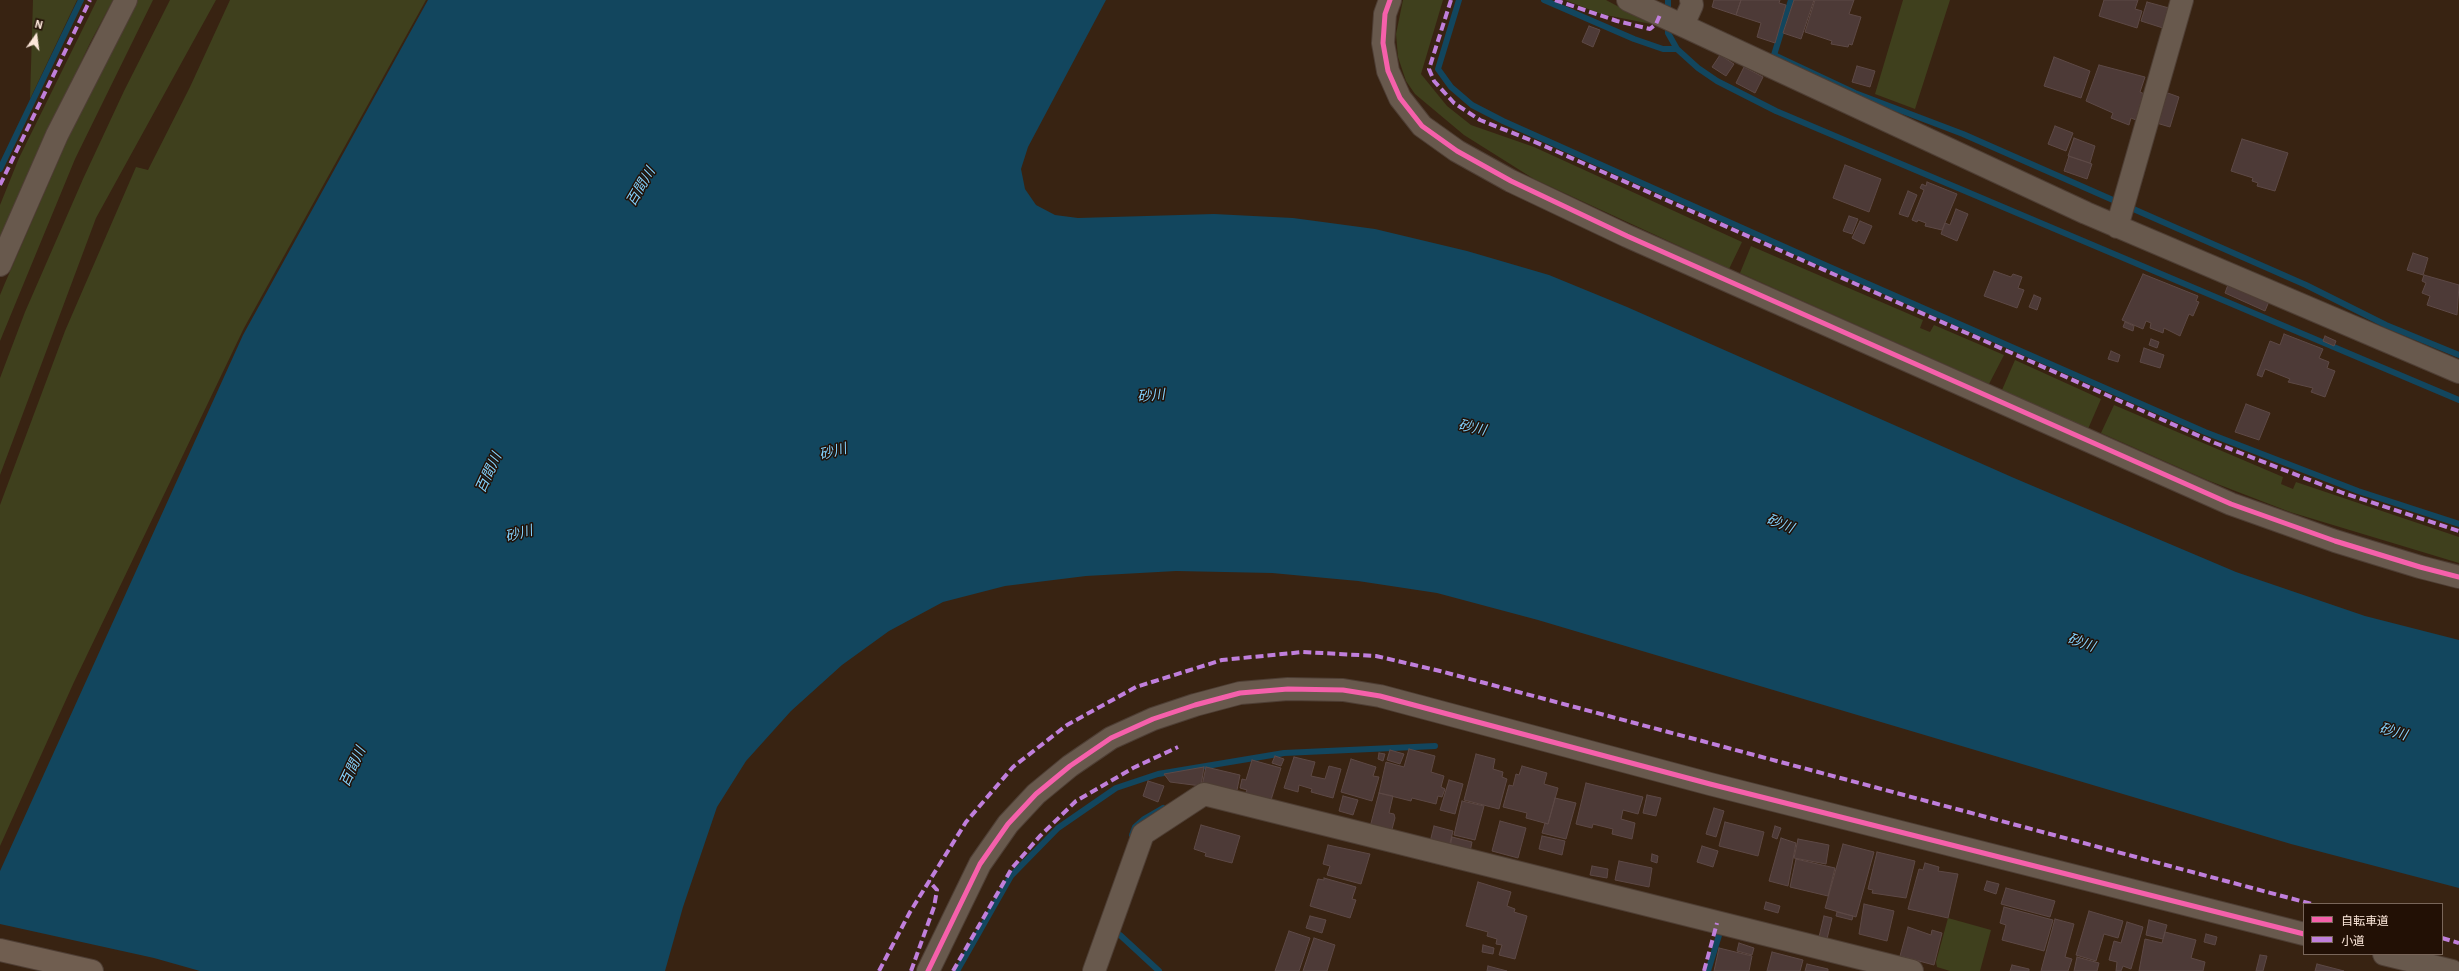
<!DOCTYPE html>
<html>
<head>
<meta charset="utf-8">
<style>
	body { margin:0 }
	#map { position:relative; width:2459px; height:971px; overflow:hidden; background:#382312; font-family:"IBM Plex Sans","Noto Sans JP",sans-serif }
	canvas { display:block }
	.legend { position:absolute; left:2303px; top:903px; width:140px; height:52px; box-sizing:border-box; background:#221005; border:1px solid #79665a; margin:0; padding:5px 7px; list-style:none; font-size:12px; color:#fce7da }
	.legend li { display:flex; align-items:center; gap:8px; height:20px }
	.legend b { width:20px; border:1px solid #79665a }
	.north { position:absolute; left:16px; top:16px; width:40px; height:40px; -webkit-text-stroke:3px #221005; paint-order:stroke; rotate:14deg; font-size:11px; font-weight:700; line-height:16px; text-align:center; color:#fce7da }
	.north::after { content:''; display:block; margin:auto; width:14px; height:18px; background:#fce7da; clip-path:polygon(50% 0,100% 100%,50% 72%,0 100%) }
</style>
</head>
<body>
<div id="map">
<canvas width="2459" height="971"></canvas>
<ul class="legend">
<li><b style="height:5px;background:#f560ab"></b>自転車道</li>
<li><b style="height:5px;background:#c07fdc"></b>小道</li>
</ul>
<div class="north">N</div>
</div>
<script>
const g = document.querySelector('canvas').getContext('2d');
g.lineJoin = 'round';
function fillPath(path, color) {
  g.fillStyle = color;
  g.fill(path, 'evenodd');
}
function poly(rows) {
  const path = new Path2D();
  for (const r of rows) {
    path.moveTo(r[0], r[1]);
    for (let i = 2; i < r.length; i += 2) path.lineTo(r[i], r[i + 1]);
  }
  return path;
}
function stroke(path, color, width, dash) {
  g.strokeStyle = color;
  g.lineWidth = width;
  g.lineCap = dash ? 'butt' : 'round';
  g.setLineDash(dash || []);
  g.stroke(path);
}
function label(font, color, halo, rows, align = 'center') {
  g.font = font + ' "IBM Plex Sans","Noto Sans JP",sans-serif';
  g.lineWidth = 3;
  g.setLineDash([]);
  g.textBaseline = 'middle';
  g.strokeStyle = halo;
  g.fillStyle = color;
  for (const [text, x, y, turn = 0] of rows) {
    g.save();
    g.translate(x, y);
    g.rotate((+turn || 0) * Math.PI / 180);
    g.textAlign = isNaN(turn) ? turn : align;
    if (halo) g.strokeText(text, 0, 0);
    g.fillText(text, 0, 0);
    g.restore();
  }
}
const green = poly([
	[33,0,77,0,30,99],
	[97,0,113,0,90,43,17,199,0,240,0,205,19,158],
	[136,0,153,0,75,159,0,341,0,295,5,283,69,136],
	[170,0,216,0,96,218,0,475,0,378,25,312,83,179,124,91],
	[230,0,426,0,244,328,74,682,0,846,0,505,65,331,136,167,148,170,190,87],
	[1403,0,1443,0,1421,74,1447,106,1471,125,1534,147,1742,242,1729,269,1534,179,1464,135,1415,94,1406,81,1398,57,1396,34],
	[1565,0,1606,0,1651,24,1601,14],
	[1903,0,1950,0,1915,109,1875,94],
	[1751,246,1923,320,1920,328,1930,332,1934,325,2004,355,1989,384,1740,273],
	[2015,360,2101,399,2088,429,2002,390],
	[2114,405,2283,477,2281,484,2293,489,2296,482,2459,537,2459,563,2290,512,2207,480,2101,433],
	[1948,918,1991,930,1980,971,1950,971,1937,967,1936,962]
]);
const water = poly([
	[428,0,1106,0,1028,147,1021,169,1025,189,1036,205,1055,215,1078,218,1214,214,1293,218,1375,229,1467,251,1549,275,1627,307,2014,478,2236,572,2365,616,2459,640,2459,888,2291,844,1538,620,1437,593,1358,581,1272,573,1176,571,1086,576,1005,586,943,602,889,631,842,665,791,711,746,761,717,807,683,907,665,971,0,971,0,871,243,335]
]);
const pier = poly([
	[0,924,154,958,200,971,0,971]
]);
const stream = poly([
	[1459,0,1438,69,1451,87,1472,105,1503,121,1825,265,2205,432,2358,491,2459,524],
	[1544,0,1634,39,1663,49,1677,49],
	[1668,0,1668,14],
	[1791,0,1774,55,1855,93,1963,134,2306,285,2386,325,2459,355],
	[1668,24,1668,33,1677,49,1698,68,1717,81,1776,111,2459,400],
	[0,169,81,0],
	[1132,835,1135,827,1144,819,1163,808],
	[1115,933,1120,935,1159,971],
	[957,971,1011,876,1058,828,1116,788,1158,774,1284,753,1435,746],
	[1708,971,1720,932]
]);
const building = poly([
	[1714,0,1741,0,1736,15,1712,7,1714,0],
	[1741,0,1780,0,1779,3,1786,5,1775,43,1757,37,1761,23,1736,15,1741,0],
	[1794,0,1814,0,1801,39,1783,33,1794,0],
	[1815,0,1854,0,1849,14,1861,17,1852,45,1849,44,1848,47,1831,44,1832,41,1805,32,1815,0],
	[2104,0,2138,0,2135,9,2142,11,2137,28,2099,16,2104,0],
	[2147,2,2169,8,2163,28,2141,21,2147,2],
	[1589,26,1600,30,1593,47,1582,42,1589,26],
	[1720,55,1734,64,1726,76,1712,67,1720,55],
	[2054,57,2090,71,2081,98,2044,86,2054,57],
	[2099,65,2145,77,2140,92,2149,96,2141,122,2131,118,2129,125,2111,118,2113,113,2086,101,2099,65],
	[1857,66,1875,71,1870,87,1852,82,1857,66],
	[1744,67,1763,77,1755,93,1736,83,1744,67],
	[2165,92,2179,97,2170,127,2153,122,2165,92],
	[2055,126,2073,133,2066,151,2048,144,2055,126],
	[2074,138,2095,146,2090,163,2068,156,2074,138],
	[2242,139,2288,153,2275,191,2257,186,2258,183,2252,181,2253,178,2231,171,2242,139],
	[2069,156,2092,164,2087,179,2064,171,2069,156],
	[1845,165,1881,179,1869,212,1833,198,1845,165],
	[1927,182,1957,194,1942,230,1925,226,1926,223,1918,220,1917,222,1912,220,1924,190,1920,188,1922,184,1926,186,1927,182],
	[1908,191,1917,195,1908,217,1899,214,1908,191],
	[1956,209,1968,214,1957,241,1941,234,1945,223,1950,225,1956,209],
	[1849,216,1858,219,1852,234,1843,231,1849,216],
	[1860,221,1872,226,1864,244,1852,238,1860,221],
	[2413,253,2428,258,2423,275,2407,270,2413,253],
	[1994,271,2011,277,2013,274,2022,277,2018,288,2024,290,2017,308,1984,296,1994,271],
	[2143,274,2198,296,2196,301,2199,302,2193,316,2189,314,2180,336,2164,328,2163,333,2150,328,2151,323,2146,321,2143,329,2122,320,2143,274],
	[2424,275,2459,285,2457,315,2427,305,2430,296,2422,293,2426,283,2422,281,2424,275],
	[2229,282,2270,299,2265,311,2225,293,2229,282],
	[2034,295,2041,298,2037,310,2029,307,2034,295],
	[2125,322,2134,326,2133,331,2123,327,2125,322],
	[2284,334,2323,349,2319,358,2329,362,2327,368,2335,371,2325,397,2311,392,2313,388,2288,382,2290,379,2265,369,2262,377,2257,375,2270,341,2280,345,2284,334],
	[2325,336,2336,341,2334,346,2323,341,2325,336],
	[2151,339,2159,342,2157,348,2149,345,2151,339],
	[2144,348,2164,355,2160,368,2140,362,2144,348],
	[2111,351,2120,355,2118,362,2108,359,2111,351],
	[2246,404,2270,413,2259,440,2235,432,2246,404],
	[1409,749,1435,756,1431,772,1444,776,1441,787,1445,789,1442,797,1438,796,1436,804,1412,798,1411,801,1379,793,1386,762,1404,767,1409,749],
	[1390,750,1404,754,1400,764,1387,760,1390,750],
	[1379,753,1385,754,1383,761,1378,759,1379,753],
	[1476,754,1495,759,1493,769,1503,772,1502,777,1507,779,1499,809,1464,800,1476,754],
	[1275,756,1284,759,1281,766,1272,763,1275,756],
	[1294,757,1315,762,1311,776,1325,779,1329,766,1341,769,1333,798,1311,792,1312,789,1299,785,1298,792,1284,788,1294,757],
	[1351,759,1376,767,1373,776,1379,777,1372,801,1341,792,1351,759],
	[1252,760,1281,768,1271,800,1245,794,1247,790,1240,788,1242,779,1246,780,1252,760],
	[1522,766,1547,773,1544,784,1558,788,1548,824,1526,818,1527,813,1503,807,1509,785,1513,786,1516,774,1519,775,1522,766],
	[1204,767,1201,786,1170,782,1164,774,1204,767],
	[1206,767,1240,775,1236,795,1202,786,1206,767],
	[1449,780,1463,784,1455,814,1440,810,1449,780],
	[1148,781,1164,786,1158,802,1143,796,1148,781],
	[1586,783,1643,797,1638,814,1623,810,1621,819,1635,823,1632,839,1612,834,1613,829,1593,824,1592,828,1576,824,1586,783],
	[1379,793,1393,796,1389,813,1394,814,1395,818,1391,833,1370,827,1379,793],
	[1647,795,1661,798,1656,816,1643,813,1647,795],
	[1343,796,1358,800,1353,815,1339,811,1343,796],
	[1555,798,1576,803,1566,839,1542,833,1545,823,1548,824,1555,798],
	[1462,801,1484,806,1475,840,1454,835,1462,801],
	[1714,808,1724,811,1716,837,1706,834,1714,808],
	[1500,821,1526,828,1518,858,1492,851,1500,821],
	[1725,822,1764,832,1758,856,1719,846,1725,822],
	[1201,825,1240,836,1232,863,1205,856,1206,853,1194,849,1201,825],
	[1434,826,1453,831,1449,847,1430,842,1434,826],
	[1775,826,1781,828,1777,839,1772,837,1775,826],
	[1542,836,1565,841,1562,855,1539,849,1542,836],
	[1452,837,1472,842,1470,852,1450,847,1452,837],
	[1781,838,1796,843,1788,886,1769,881,1781,838],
	[1798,839,1829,845,1826,864,1794,858,1798,839],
	[1843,844,1874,852,1856,917,1825,908,1843,844],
	[1328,845,1370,854,1361,884,1327,875,1330,866,1323,864,1328,845],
	[1702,846,1718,851,1713,867,1697,862,1702,846],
	[1877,852,1915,861,1906,898,1872,893,1873,890,1868,889,1877,852],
	[1652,854,1658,856,1657,863,1651,861,1652,854],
	[1796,859,1835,868,1828,896,1790,887,1796,859],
	[1619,861,1652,868,1649,887,1615,880,1619,861],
	[1925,863,1939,867,1938,871,1958,874,1948,918,1908,909,1919,869,1923,870,1925,863],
	[1592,866,1608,869,1607,878,1590,875,1592,866],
	[1324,878,1356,887,1352,899,1356,900,1350,918,1310,906,1318,879,1324,880,1324,878],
	[1987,881,1999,884,1996,894,1984,890,1987,881],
	[1478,882,1511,892,1507,906,1515,909,1514,912,1527,916,1515,959,1499,955,1502,945,1496,944,1497,939,1487,936,1488,932,1466,926,1478,882],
	[2006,888,2055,901,2050,917,2001,904,2006,888],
	[1766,902,1780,906,1778,913,1764,909,1766,902],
	[1864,904,1894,911,1887,941,1859,934,1864,904],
	[2004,907,2053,920,2044,951,2002,940,2006,925,2000,923,2004,907],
	[2089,911,2123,921,2118,938,2104,934,2096,961,2076,955,2089,911],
	[1837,912,1853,916,1852,920,1836,916,1837,912],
	[1310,916,1326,920,1322,933,1306,928,1310,916],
	[1824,916,1832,918,1827,939,1819,937,1824,916],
	[2055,919,2074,924,2065,957,2072,959,2068,971,2041,971,2055,919],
	[2149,920,2167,925,2163,939,2146,935,2149,920],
	[2127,922,2143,927,2131,969,2123,966,2121,971,2116,971,2117,962,2109,960,2114,941,2121,943,2127,922],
	[1908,927,1931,935,1932,930,1942,933,1934,965,1900,956,1908,927],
	[1289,931,1310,938,1299,971,1275,971,1289,931],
	[2165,932,2196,940,2191,958,2205,962,2203,971,2139,971,2145,939,2162,943,2165,932],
	[2206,934,2217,937,2215,945,2204,942,2206,934],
	[1314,938,1335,945,1327,971,1303,971,1314,938],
	[1739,943,1754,948,1752,955,1737,951,1739,943],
	[1483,945,1494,948,1493,954,1482,952,1483,945],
	[1719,948,1752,956,1749,971,1714,971,1719,948],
	[1772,952,1803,960,1800,971,1767,971,1772,952],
	[2260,955,2267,956,2263,971,2256,971,2260,955],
	[2077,957,2099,963,2097,971,2074,971,2077,957],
	[1807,964,1828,969,1828,971,1805,971,1807,964],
	[2317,964,2344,971,2315,971,2317,964],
	[2012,965,2029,969,2029,971,2010,971,2012,965],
	[1488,966,1507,971,1487,971,1488,966]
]);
const minor = poly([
	[1628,0,2086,213,2459,372],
	[1683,25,1692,5,1691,0],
	[2117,227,2182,0],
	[2384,954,2452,971],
	[928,971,980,864,1008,824,1036,794,1070,766,1111,738,1153,719,1195,705,1240,693,1288,689,1343,690,1380,696,1710,784,2304,934],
	[1094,971,1143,834,1204,794,1912,971]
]);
const tertiary = poly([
	[1390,0,1385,14,1383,43,1388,71,1400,98,1422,126,1457,151,1511,181,1627,236,2231,504,2335,541,2420,567,2459,577],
	[0,265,57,135,126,0]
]);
const trunk = poly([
	[0,950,92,971]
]);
const quiet = poly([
	[1451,0,1429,69,1434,81,1454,103,1480,120,1533,141,2215,443,2343,493,2459,531],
	[1555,0,1617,21,1650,29,1656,24,1660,15],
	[0,185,90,0],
	[2442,938,2459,943],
	[879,971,910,912,966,822,1013,767,1067,725,1136,687,1222,660,1303,652,1376,656,1440,671,2312,904],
	[911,971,934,907,937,890,929,881],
	[953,971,1012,868,1040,836,1076,801,1133,768,1178,747],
	[1704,971,1717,923]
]);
const cycleway = poly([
	[1390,0,1385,14,1383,43,1388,71,1400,98,1422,126,1457,151,1511,181,1627,236,2231,504,2335,541,2420,567,2459,577],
	[928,971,980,864,1008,824,1036,794,1070,766,1111,738,1153,719,1195,705,1240,693,1288,689,1343,690,1380,696,1710,784,2304,934]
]);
const waterNames = [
	["百間川",641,187,-59],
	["砂川",1151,396,-5],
	["砂川",1472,428,12],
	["砂川",833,452,-15],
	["百間川",489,473,-65],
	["砂川",1780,524,22],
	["砂川",519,534,-15],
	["砂川",2081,643,19],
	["砂川",2393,732,16],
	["百間川",353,767,-65]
];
fillPath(green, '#3f401d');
fillPath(water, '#12465e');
fillPath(pier, '#382312');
stroke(stream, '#12465e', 6);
fillPath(building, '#4d3a37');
stroke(building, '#5d4946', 1);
stroke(minor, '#4e3e34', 24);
stroke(tertiary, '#4e3e34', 24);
stroke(trunk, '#4e3e34', 24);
stroke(minor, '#68594d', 22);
stroke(tertiary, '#68594d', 22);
stroke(trunk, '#705e50', 22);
stroke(quiet, '#c07fdc', 4, [8, 4]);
stroke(cycleway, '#f560ab', 5);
label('italic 14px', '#82d0fb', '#221005', waterNames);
</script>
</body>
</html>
